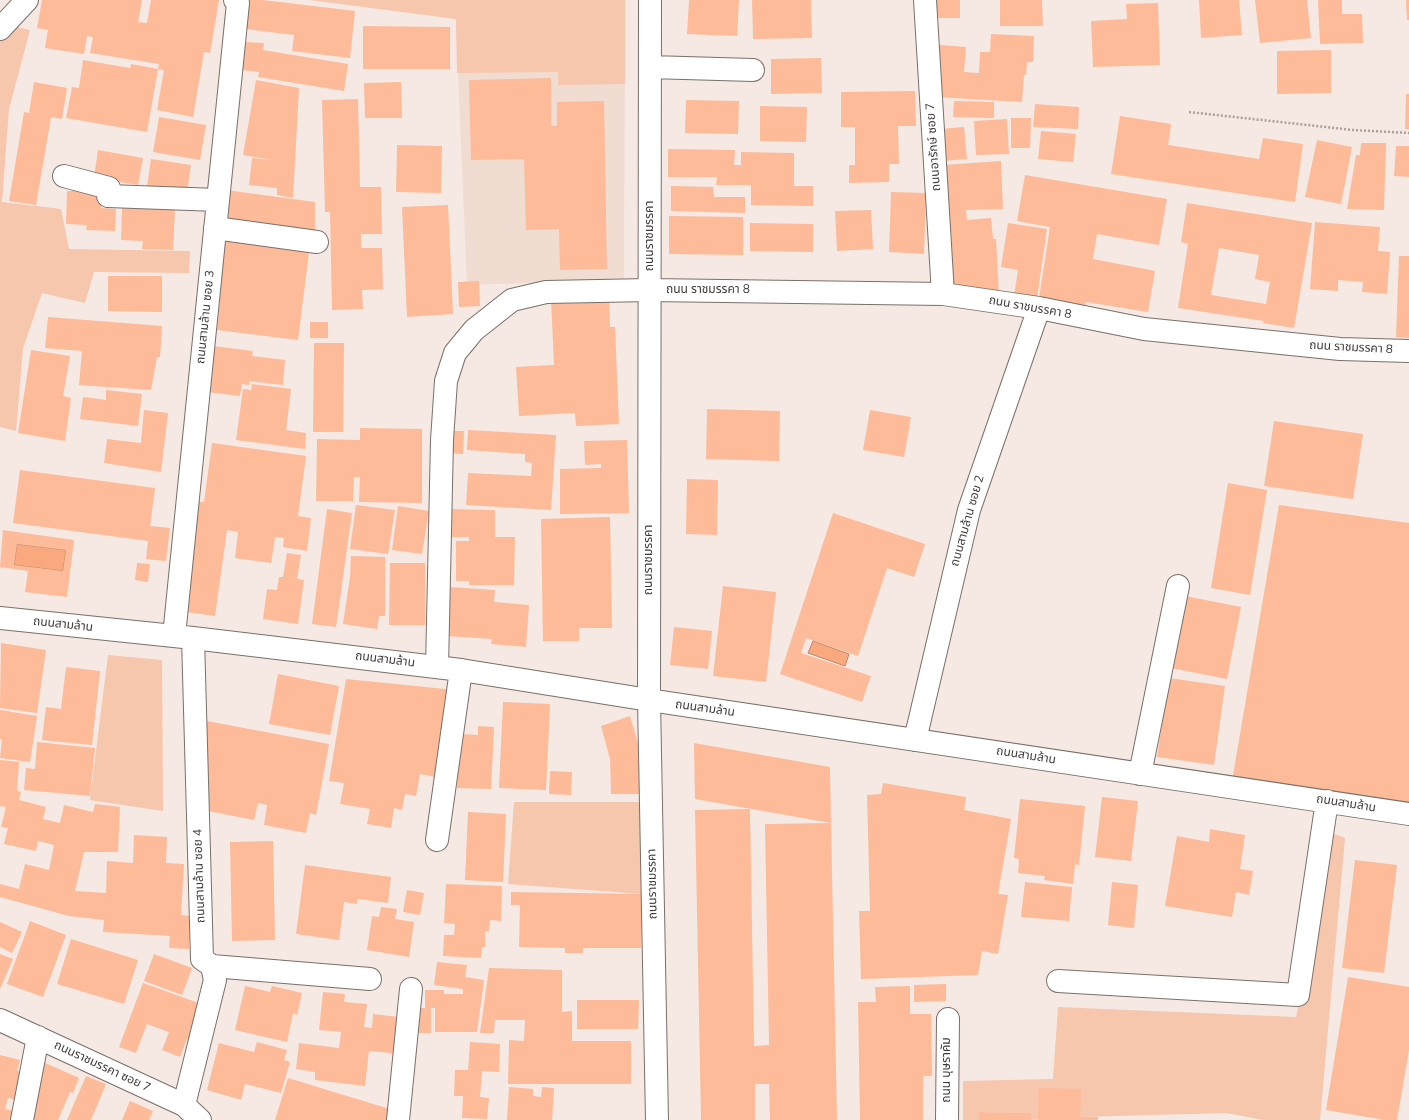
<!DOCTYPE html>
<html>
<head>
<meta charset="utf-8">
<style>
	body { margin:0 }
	canvas { display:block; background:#f6e9e3 }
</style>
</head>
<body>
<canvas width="1409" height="1120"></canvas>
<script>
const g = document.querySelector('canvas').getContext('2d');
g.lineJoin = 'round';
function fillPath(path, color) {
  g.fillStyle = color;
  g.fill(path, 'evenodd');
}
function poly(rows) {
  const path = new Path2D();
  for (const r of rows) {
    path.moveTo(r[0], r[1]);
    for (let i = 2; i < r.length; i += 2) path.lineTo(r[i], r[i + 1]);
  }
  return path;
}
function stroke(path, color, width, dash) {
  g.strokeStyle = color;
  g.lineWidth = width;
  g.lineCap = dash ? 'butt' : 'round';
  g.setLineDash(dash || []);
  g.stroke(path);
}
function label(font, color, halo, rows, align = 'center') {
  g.font = font + ' "Nunito Sans","Noto Sans Thai",sans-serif';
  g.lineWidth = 4;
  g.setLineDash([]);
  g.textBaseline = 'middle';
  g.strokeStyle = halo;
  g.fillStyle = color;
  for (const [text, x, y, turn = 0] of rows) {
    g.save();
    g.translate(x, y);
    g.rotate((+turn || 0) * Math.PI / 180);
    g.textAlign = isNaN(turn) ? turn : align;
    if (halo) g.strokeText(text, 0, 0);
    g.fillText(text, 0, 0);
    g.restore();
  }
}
const built = poly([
	[455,0,625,0,624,280,467,285]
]);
const green = poly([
	[309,0,625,0,625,84,558,85,558,72,457,73,456,19],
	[12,26,30,30,9,109,2,202,61,209,69,249,190,251,189,273,94,272,85,303,42,293,23,348,16,431,0,427,0,36],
	[108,655,162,660,163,811,90,800],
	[514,802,644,802,642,894,508,884],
	[1334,834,1345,838,1320,1120,1264,1120,1226,1113,1080,1117,1031,1120,1031,1113,980,1112,979,1120,963,1120,963,1081,1053,1079,1058,1007,1296,1017]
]);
const water = poly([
	[17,544,66,550,63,571,14,565,17,544],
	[813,641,849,654,845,666,808,653,813,641]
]);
const building = poly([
	[42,0,142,0,138,22,147,23,151,0,219,0,210,53,204,52,193,117,157,110,164,70,158,69,159,64,90,53,93,37,87,36,84,54,45,48,48,30,37,28],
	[249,0,263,0,355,11,350,58,292,51,294,35,245,29],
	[689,0,739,0,737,36,687,34],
	[752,0,811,0,812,38,753,39],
	[932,0,960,0,960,18,931,18],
	[1000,0,1042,0,1043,26,1000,26],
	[1199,0,1239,0,1242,35,1201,38],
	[1255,0,1307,0,1311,38,1260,43],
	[1318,0,1342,0,1342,14,1362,14,1363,43,1320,44],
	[1406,0,1409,0,1409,20,1407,20],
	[1158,3,1160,65,1093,67,1091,21,1127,19,1126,4],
	[363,26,450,27,450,69,363,69],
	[991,34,1034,36,1033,62,1027,62,1026,75,1024,75,1022,102,936,97,939,45,966,47,964,72,979,73,980,52,990,52],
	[244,42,264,43,263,50,348,64,344,91,258,77,259,72,242,70],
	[1331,50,1331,93,1277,94,1277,51],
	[821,58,822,93,771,94,771,59],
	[83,60,130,68,131,64,158,69,147,132,66,118,72,87,79,88],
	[551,78,551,126,557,126,557,102,604,101,607,269,560,270,559,229,526,230,524,159,471,160,469,80],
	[256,80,299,88,293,198,277,195,277,188,249,185,252,158,273,160,243,155],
	[34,82,67,88,62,119,51,117,36,205,9,201,24,112,29,113],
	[401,82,402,118,365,118,364,83],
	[915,91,916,126,898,126,899,164,889,164,889,182,849,183,849,165,855,165,855,127,841,127,841,92],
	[1406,94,1409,94,1409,129,1405,129],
	[358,99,360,187,381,187,382,234,361,234,361,248,382,248,383,289,362,290,363,309,332,310,330,212,325,212,322,100],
	[686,100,739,101,738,134,685,133],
	[954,101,994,102,994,118,953,117],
	[1035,104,1079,107,1078,129,1033,127],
	[760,106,807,107,806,142,760,141],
	[1120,116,1171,124,1168,145,1259,159,1263,138,1303,144,1295,202,1111,174],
	[159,117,206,125,200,160,153,152],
	[1011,118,1031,118,1030,148,1011,148],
	[1007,119,1009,154,976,155,974,121],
	[964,127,967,159,943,161,940,129],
	[1041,131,1076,134,1073,162,1038,159],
	[1317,140,1352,147,1341,204,1305,197],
	[1361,143,1386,143,1384,210,1347,209,1356,155,1360,155],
	[397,145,442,146,441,193,396,192],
	[1396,146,1409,146,1409,177,1394,176],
	[668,149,735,150,734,165,741,165,741,152,794,153,794,186,813,186,813,206,751,205,751,185,716,185,717,177,668,177],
	[98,150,143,158,138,185,94,178],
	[151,159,191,165,187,193,147,187],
	[1001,161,1003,209,966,210,967,220,991,218,993,239,996,239,999,295,954,287,943,165],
	[1025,175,1167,199,1159,245,1097,234,1093,259,1155,271,1148,312,1086,302,1085,306,1039,298,1050,227,1017,221],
	[671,186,713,187,714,197,745,197,745,213,671,211],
	[77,187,102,188,101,208,116,209,115,231,86,230,87,225,66,224,67,191,77,191],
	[226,190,315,202,315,240,223,220],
	[891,192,926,193,924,254,889,252],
	[1187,203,1312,223,1294,328,1263,323,1264,321,1178,308,1188,244,1181,242],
	[1219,248,1259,255,1255,279,1270,282,1266,304,1211,295],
	[448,205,453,314,407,317,402,207],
	[122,208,175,210,173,250,142,249,143,241,121,240],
	[871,210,873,249,837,251,835,211],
	[669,216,743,217,743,255,669,254],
	[1315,222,1380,227,1378,251,1390,252,1387,294,1362,292,1363,282,1338,280,1338,291,1310,289],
	[750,223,813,224,813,252,750,251],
	[1008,223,1047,229,1037,298,1014,296,1018,270,1001,267],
	[225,232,310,244,298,340,217,330,220,300,217,300],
	[1399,256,1409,256,1409,338,1396,337],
	[108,276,162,276,162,312,108,311],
	[479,281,480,306,459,307,458,282],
	[609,297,610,327,615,327,619,424,576,426,575,413,519,416,516,367,554,365,551,300],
	[48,317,162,326,160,357,157,357,151,390,79,385,82,351,45,348],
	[310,322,328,322,328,338,310,338],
	[314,343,344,343,343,432,313,432],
	[213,346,253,351,252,356,285,360,283,385,249,381,249,385,242,384,240,396,207,392],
	[31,350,70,356,63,396,71,398,65,441,18,433],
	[252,384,291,389,286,430,306,433,305,449,236,440,243,389,251,390],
	[106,390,142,394,138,426,80,419,83,397,106,400],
	[707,409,780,411,779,461,706,459],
	[144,410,168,413,161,472,104,463,107,439,141,443],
	[870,410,911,417,904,457,863,450],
	[1274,421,1363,434,1353,499,1264,486],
	[360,428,422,429,422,503,359,502,360,477,354,477,353,501,316,501,317,439,360,440],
	[468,430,556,435,551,510,466,505,468,473,531,476,532,463,525,462,525,454,467,450],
	[447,431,464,431,463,454,446,453],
	[627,440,629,513,560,514,560,469,601,468,601,464,585,465,584,441],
	[212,443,306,456,298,516,311,518,307,551,283,547,284,538,275,537,271,563,235,558,238,532,227,530,215,616,179,611,193,501,204,502],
	[20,470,155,488,150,526,170,528,166,561,146,559,148,541,13,523],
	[687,479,718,480,717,535,686,534],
	[1228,483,1267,490,1250,595,1211,588],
	[356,505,395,510,388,554,350,549],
	[1279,505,1409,523,1409,807,1232,781],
	[398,506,429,511,422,554,392,550],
	[327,509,352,513,336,627,312,624],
	[448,509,495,510,495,537,515,537,514,585,469,585,469,581,456,581,456,541,469,541,469,537,447,537],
	[833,513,925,544,914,577,887,568,858,656,806,638,801,653,871,676,862,702,780,674],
	[610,517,612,628,579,628,579,641,543,641,541,519],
	[3,530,74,540,67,597,25,592,28,571,0,567],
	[17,544,66,550,63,571,14,565],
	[287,553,301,555,297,579,304,580,298,624,263,619,267,589,277,590,279,577,283,577],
	[351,556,385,557,385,616,379,616,377,629,343,624,350,577],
	[137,563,150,564,148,582,135,580],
	[390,563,425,563,425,625,389,625],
	[723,586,776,592,766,682,713,676],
	[450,587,495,590,494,602,529,605,526,647,491,644,492,639,446,636],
	[1185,596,1241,607,1227,679,1171,668],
	[674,627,712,631,708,669,670,665],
	[1,643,46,650,37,713,0,708],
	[66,667,100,671,92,745,42,740,46,707,61,709],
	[278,674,339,686,330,735,269,724],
	[1169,678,1225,686,1214,765,1157,757],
	[346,679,455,690,440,778,420,774,416,796,405,794,402,810,394,808,391,828,367,824,370,809,340,804,344,783,329,781],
	[503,702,550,704,546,790,499,788],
	[0,710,37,716,30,762,0,758,2,739,0,739],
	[630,716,640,750,640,794,611,794,610,759,601,726],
	[207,721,329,744,316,815,310,813,306,833,264,825,267,805,258,803,254,820,208,811],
	[478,726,494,727,491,789,457,788,460,734,478,735],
	[37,742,95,748,90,796,24,790,26,768,35,769],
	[694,743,830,767,831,823,695,799],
	[0,760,19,762,17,791,21,792,19,800,46,807,43,819,60,823,64,805,93,812,95,804,120,807,118,852,84,852,75,891,106,893,107,861,133,863,134,835,167,837,166,863,184,864,181,915,190,916,189,949,169,948,170,936,103,932,104,920,69,916,0,897,0,884,19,889,25,864,49,870,54,845,38,841,36,851,4,844,8,828,1,827,6,807,0,806],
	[550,771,572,772,571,795,549,794],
	[883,783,966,797,964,810,1011,819,998,894,1008,895,998,954,982,951,978,975,861,979,859,911,870,911,867,795,881,794],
	[1102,797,1138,801,1131,861,1095,857],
	[1020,799,1085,806,1079,865,1075,864,1073,884,1044,880,1045,876,1018,873,1019,859,1014,858],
	[750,809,754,1046,769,1045,765,824,831,823,837,1120,770,1120,769,1084,755,1084,755,1120,701,1120,695,810],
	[468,812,506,814,503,882,465,880],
	[1210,829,1245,835,1240,869,1253,871,1249,895,1236,892,1232,917,1165,906,1177,836,1209,842],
	[273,841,275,940,232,941,230,842],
	[1355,860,1397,865,1384,973,1342,968],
	[305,865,391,877,388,903,358,899,357,904,344,902,339,940,296,934],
	[1025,882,1072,887,1069,921,1021,917],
	[1112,882,1138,885,1134,928,1108,925],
	[446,884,502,886,501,921,490,920,489,931,485,931,485,947,482,947,481,958,443,956,444,935,454,935,455,924,444,923],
	[407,890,424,893,420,915,403,912],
	[511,892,642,894,641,948,583,948,583,953,565,953,565,948,519,947,520,905,511,905],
	[381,907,397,909,395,919,414,922,409,957,367,950,372,916,379,917],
	[30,921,66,935,43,997,7,984],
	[0,922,22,932,12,953,0,947],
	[71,939,138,960,124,1004,57,984],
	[0,954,13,959,0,989],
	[154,954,192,968,182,995,144,981],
	[437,962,467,965,465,977,484,980,477,1032,435,1032,435,1008,431,1008,431,1033,416,1033,416,1008,425,1008,425,990,444,990,444,994,463,994,463,989,434,985],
	[489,968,562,970,562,1012,572,1011,572,1041,631,1041,631,1084,508,1084,509,1040,524,1041,525,1020,495,1020,494,1033,480,1033],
	[1348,977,1409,987,1409,1050,1397,1120,1385,1120,1326,1110],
	[143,983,204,1005,191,1041,187,1039,180,1057,162,1050,169,1032,147,1024,136,1053,119,1047],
	[946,984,946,1001,914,1002,914,985],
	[245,986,270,992,272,986,302,993,297,1015,293,1013,287,1042,235,1030],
	[910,986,910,1014,931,1014,932,1076,923,1076,923,1120,860,1120,858,1002,876,1002,875,987],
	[323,992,345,994,344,1002,367,1004,364,1027,372,1028,373,1014,399,1017,401,1054,369,1051,365,1086,315,1080,315,1072,296,1069,299,1043,339,1048,341,1032,319,1030],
	[577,1000,639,1000,638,1029,577,1029],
	[257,1042,287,1050,284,1060,290,1062,281,1093,245,1084,241,1100,207,1090,219,1043,254,1052],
	[470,1042,500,1044,499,1072,482,1071,480,1097,489,1098,487,1119,462,1118,463,1096,454,1096,455,1070,468,1070],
	[0,1055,20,1060,17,1071,23,1072,17,1100,8,1098,5,1109,18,1112,16,1120,0,1120],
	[43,1062,79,1078,73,1093,70,1092,58,1120,24,1120],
	[86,1076,106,1084,91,1120,67,1120],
	[288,1078,393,1110,390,1120,275,1120],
	[509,1087,533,1089,533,1096,541,1097,542,1087,554,1088,552,1120,507,1120],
	[1039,1088,1081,1089,1080,1117,1098,1117,1098,1120,1038,1120],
	[130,1101,153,1111,149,1120,122,1120],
	[979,1112,1031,1113,1031,1120,979,1120]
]);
const path = poly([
	[1189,112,1353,130,1409,133]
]);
const minor = poly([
	[650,0,649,700,657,1120],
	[925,0,943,294],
	[0,29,27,0],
	[650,67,753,70],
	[64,176,109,188,108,196,218,200],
	[215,228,317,242],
	[0,618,193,638,461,670,649,700,1409,814],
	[174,636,238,3,235,0],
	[437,667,442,440,446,381,455,353,474,330,512,300,546,292,650,290,943,294,1039,308,1144,329,1340,349,1409,351],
	[915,740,969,510,1039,308],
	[1140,774,1178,586],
	[437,840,461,670],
	[212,966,370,979],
	[1058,981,1298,995,1327,801],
	[0,1020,184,1105,200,1120],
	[184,1105,215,980,212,966,202,959,193,638],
	[22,1120,38,1037],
	[398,1120,411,989],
	[947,1120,948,1019]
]);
const streetNames = [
	["ถนนอารักษ์ ซอย 7",934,147,-94],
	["ถนนราชมรรคา",650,236,-90],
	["ถนน ราชมรรคา 8",708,290],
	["ถนน ราชมรรคา 8",1030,308,10],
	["ถนนสามล้าน ซอย 3",206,317,-84],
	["ถนน ราชมรรคา 8",1351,348,3],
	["ถนนสามล้าน ซอย 2",968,521,-74],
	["ถนนราชมรรคา",649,560,-90],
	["ถนนสามล้าน",63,625,6],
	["ถนนสามล้าน",385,660,7],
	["ถนนสามล้าน",705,709,8],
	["ถนนสามล้าน",1026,756,9],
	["ถนนสามล้าน",1346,804,9],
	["ถนนสามล้าน ซอย 4",200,876,-92],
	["ถนนราชมรรคา",653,884,-91],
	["ถนนราชมรรคา ซอย 7",102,1067,25],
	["ถนน บุษราคัม",947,1070,-90]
];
fillPath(built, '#f1dcd2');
fillPath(green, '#f6c6ad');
fillPath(water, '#faa97f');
stroke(water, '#c18769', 1);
fillPath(building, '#fdbb99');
stroke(minor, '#7a6f69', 24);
stroke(path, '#a99f9b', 2.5, [2, 2]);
stroke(minor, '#fff', 22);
label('12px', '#3d3836', '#fff', streetNames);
</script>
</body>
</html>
